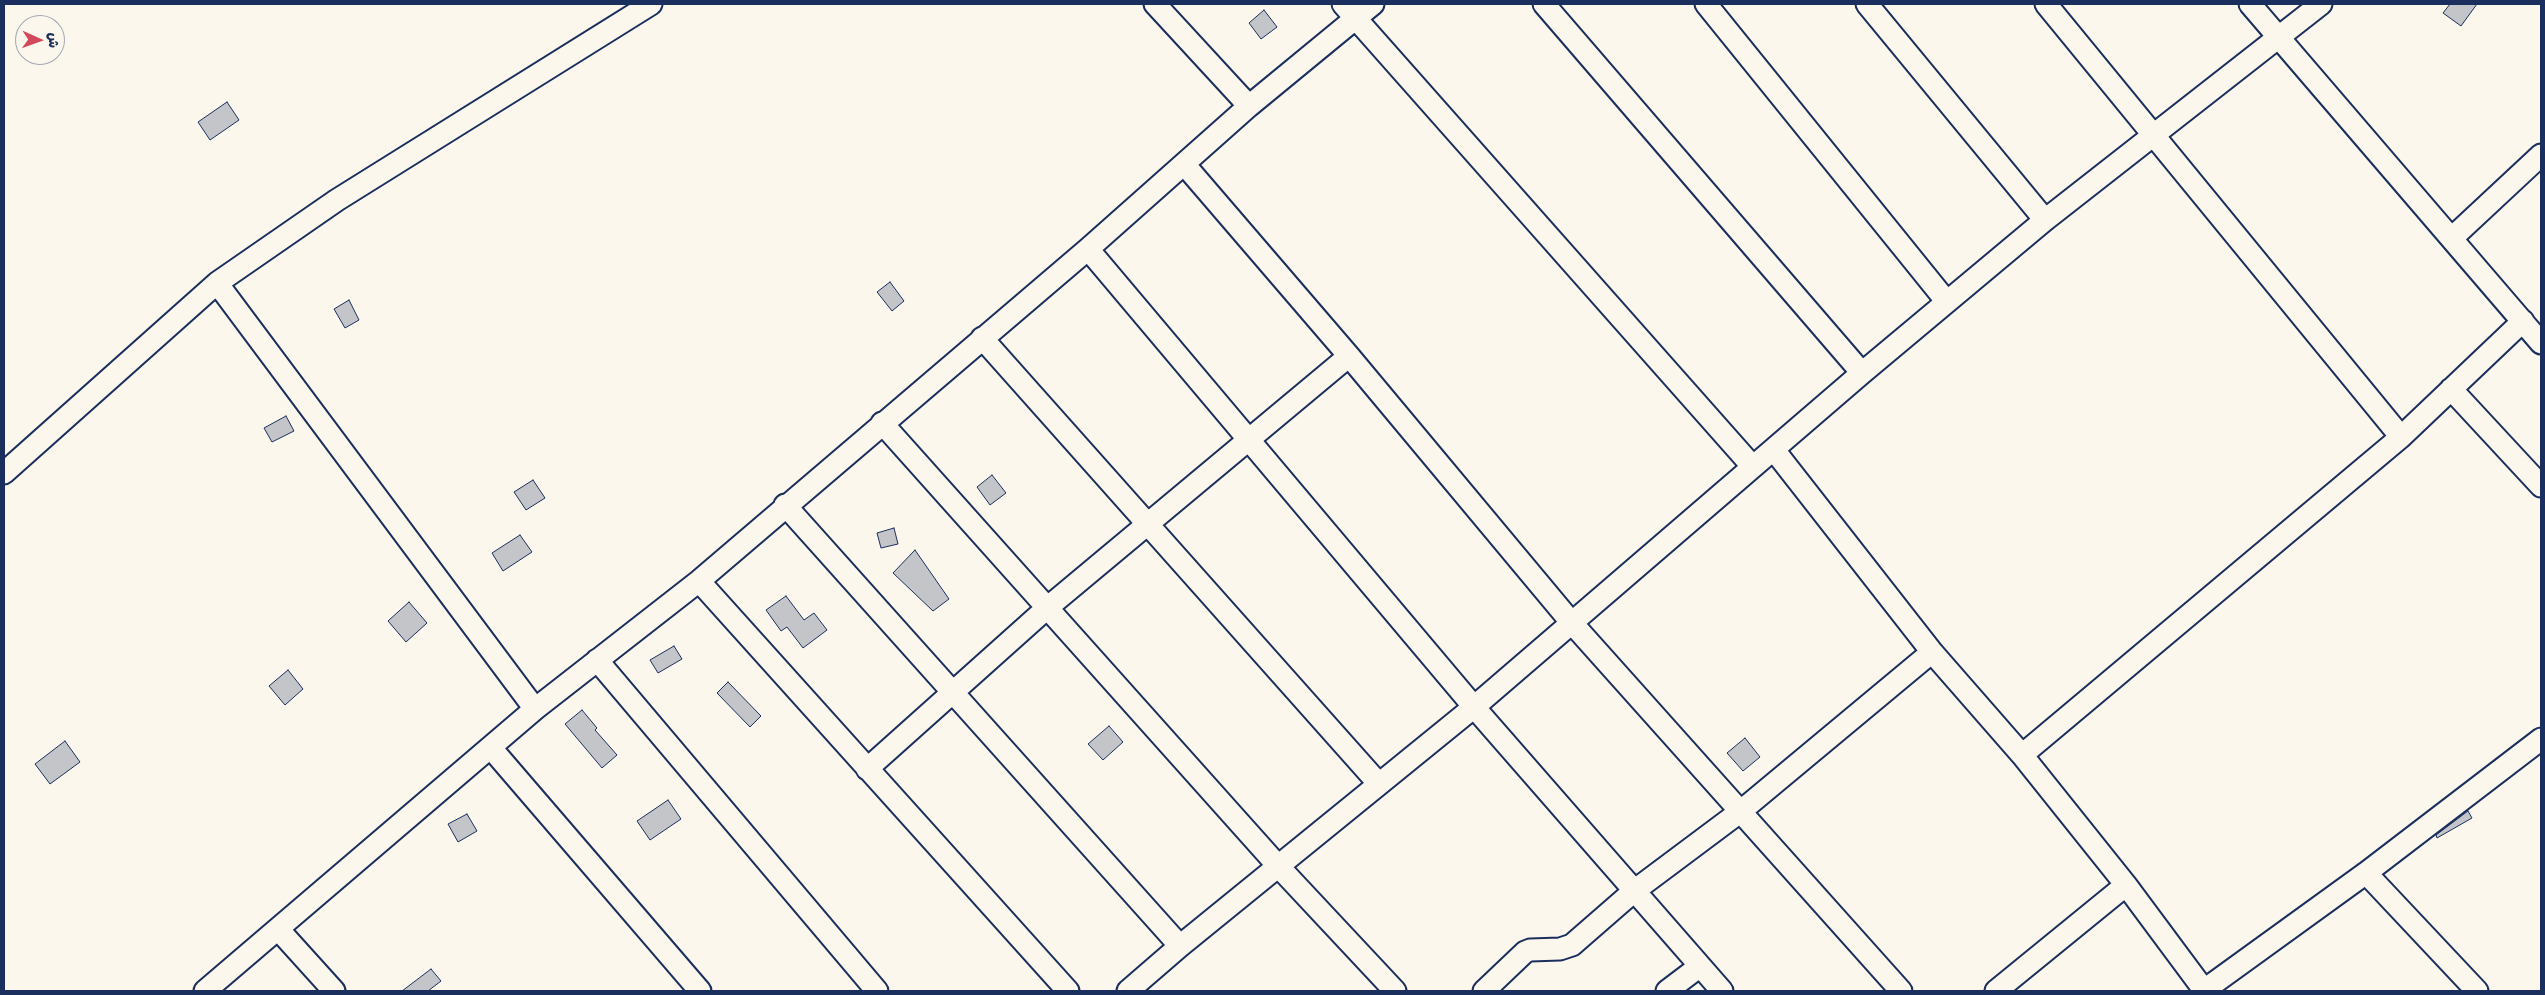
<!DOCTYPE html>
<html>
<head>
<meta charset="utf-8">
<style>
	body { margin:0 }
	#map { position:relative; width:2545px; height:995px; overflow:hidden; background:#fbf7ec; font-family:"Shantell Sans","Playpen Sans Arabic",sans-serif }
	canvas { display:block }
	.frame { position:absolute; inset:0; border:5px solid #1b2f5e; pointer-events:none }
	.north { position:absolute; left:15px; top:15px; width:50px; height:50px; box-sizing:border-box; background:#fbf7ec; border:1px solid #a1a7b3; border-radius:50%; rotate:92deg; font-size:14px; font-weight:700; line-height:20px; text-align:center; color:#1b2f5e }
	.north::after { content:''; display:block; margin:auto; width:18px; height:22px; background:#d1495b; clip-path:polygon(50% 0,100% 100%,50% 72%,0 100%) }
</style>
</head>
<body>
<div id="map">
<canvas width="2545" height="995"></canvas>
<div class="frame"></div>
<div class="north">ش</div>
</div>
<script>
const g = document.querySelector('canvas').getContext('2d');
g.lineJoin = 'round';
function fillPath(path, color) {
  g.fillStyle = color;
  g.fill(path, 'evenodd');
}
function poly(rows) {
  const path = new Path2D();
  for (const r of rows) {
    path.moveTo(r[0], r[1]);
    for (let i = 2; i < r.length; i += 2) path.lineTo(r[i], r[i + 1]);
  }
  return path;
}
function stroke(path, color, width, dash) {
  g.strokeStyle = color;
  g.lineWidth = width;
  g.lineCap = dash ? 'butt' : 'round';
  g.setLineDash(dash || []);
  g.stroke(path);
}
const building = poly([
	[2450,4,2477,4,2461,26,2443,13,2450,4],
	[1264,10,1277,27,1261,39,1249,23,1264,10],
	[227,102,239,120,210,140,198,122,227,102],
	[890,282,904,301,892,311,877,292,890,282],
	[349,300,359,320,345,328,334,309,349,300],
	[286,416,294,431,272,442,264,428,286,416],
	[992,475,1006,493,990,505,977,487,992,475],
	[533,480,545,498,526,510,514,492,533,480],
	[894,528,898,544,881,548,877,533,894,528],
	[520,535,532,552,503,571,492,553,520,535],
	[915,550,949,599,933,611,893,573,915,550],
	[786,596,804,620,814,613,827,630,803,648,787,627,781,631,766,610,786,596],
	[409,602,427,623,406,642,388,621,409,602],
	[674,646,682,659,658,673,650,660,674,646],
	[288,670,303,689,285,705,269,686,288,670],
	[728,682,761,716,750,727,717,693,728,682],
	[582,710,597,728,595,730,617,755,602,768,565,724,582,710],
	[1109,726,1123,742,1103,760,1088,744,1109,726],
	[1745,738,1760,757,1743,771,1727,753,1745,738],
	[65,741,80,762,50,784,35,764,65,741],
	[668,800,681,819,650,840,637,821,668,800],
	[2468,811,2472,818,2437,838,2436,835,2468,811],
	[467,814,477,831,458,842,448,824,467,814],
	[431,969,441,981,428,991,402,991,431,969]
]);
const minor = poly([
	[1155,4,1249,106],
	[1343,4,1753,467],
	[1544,4,1862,373],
	[1706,4,1947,302],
	[1867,4,2045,220],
	[2046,4,2401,437],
	[2250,4,2541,343],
	[1184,164,1349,356,1571,622,1901,991],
	[2452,238,2541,155],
	[1088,249,1474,707,1722,991],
	[217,283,535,709],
	[982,338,1379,784],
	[2451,389,2541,486],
	[882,423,1279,867,1395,991],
	[1774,450,1932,652,2022,755,2126,885,2204,990],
	[4,473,217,283,337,200,651,4],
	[785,505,1180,946],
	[699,581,1068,991],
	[597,660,877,991],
	[491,748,700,991],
	[2022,755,2401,437,2523,321],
	[867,769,1047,608,1349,356],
	[2366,873,2477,991],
	[278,929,334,991],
	[205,991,535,709,699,581,1088,249,1249,106,1373,4],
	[1128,991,1180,946,1474,707,1862,373,2045,220,2321,4],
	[1484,991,1525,952,1530,950,1560,949,1572,945,1634,891,1741,811,1932,652],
	[1667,991,1700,966],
	[1996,991,2126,885],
	[2203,991,2366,873,2541,739]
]);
fillPath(building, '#c3c5c9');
stroke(building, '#1b2f5e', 1);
stroke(minor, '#1b2f5e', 25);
stroke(minor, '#fbf7ec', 21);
</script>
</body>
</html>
